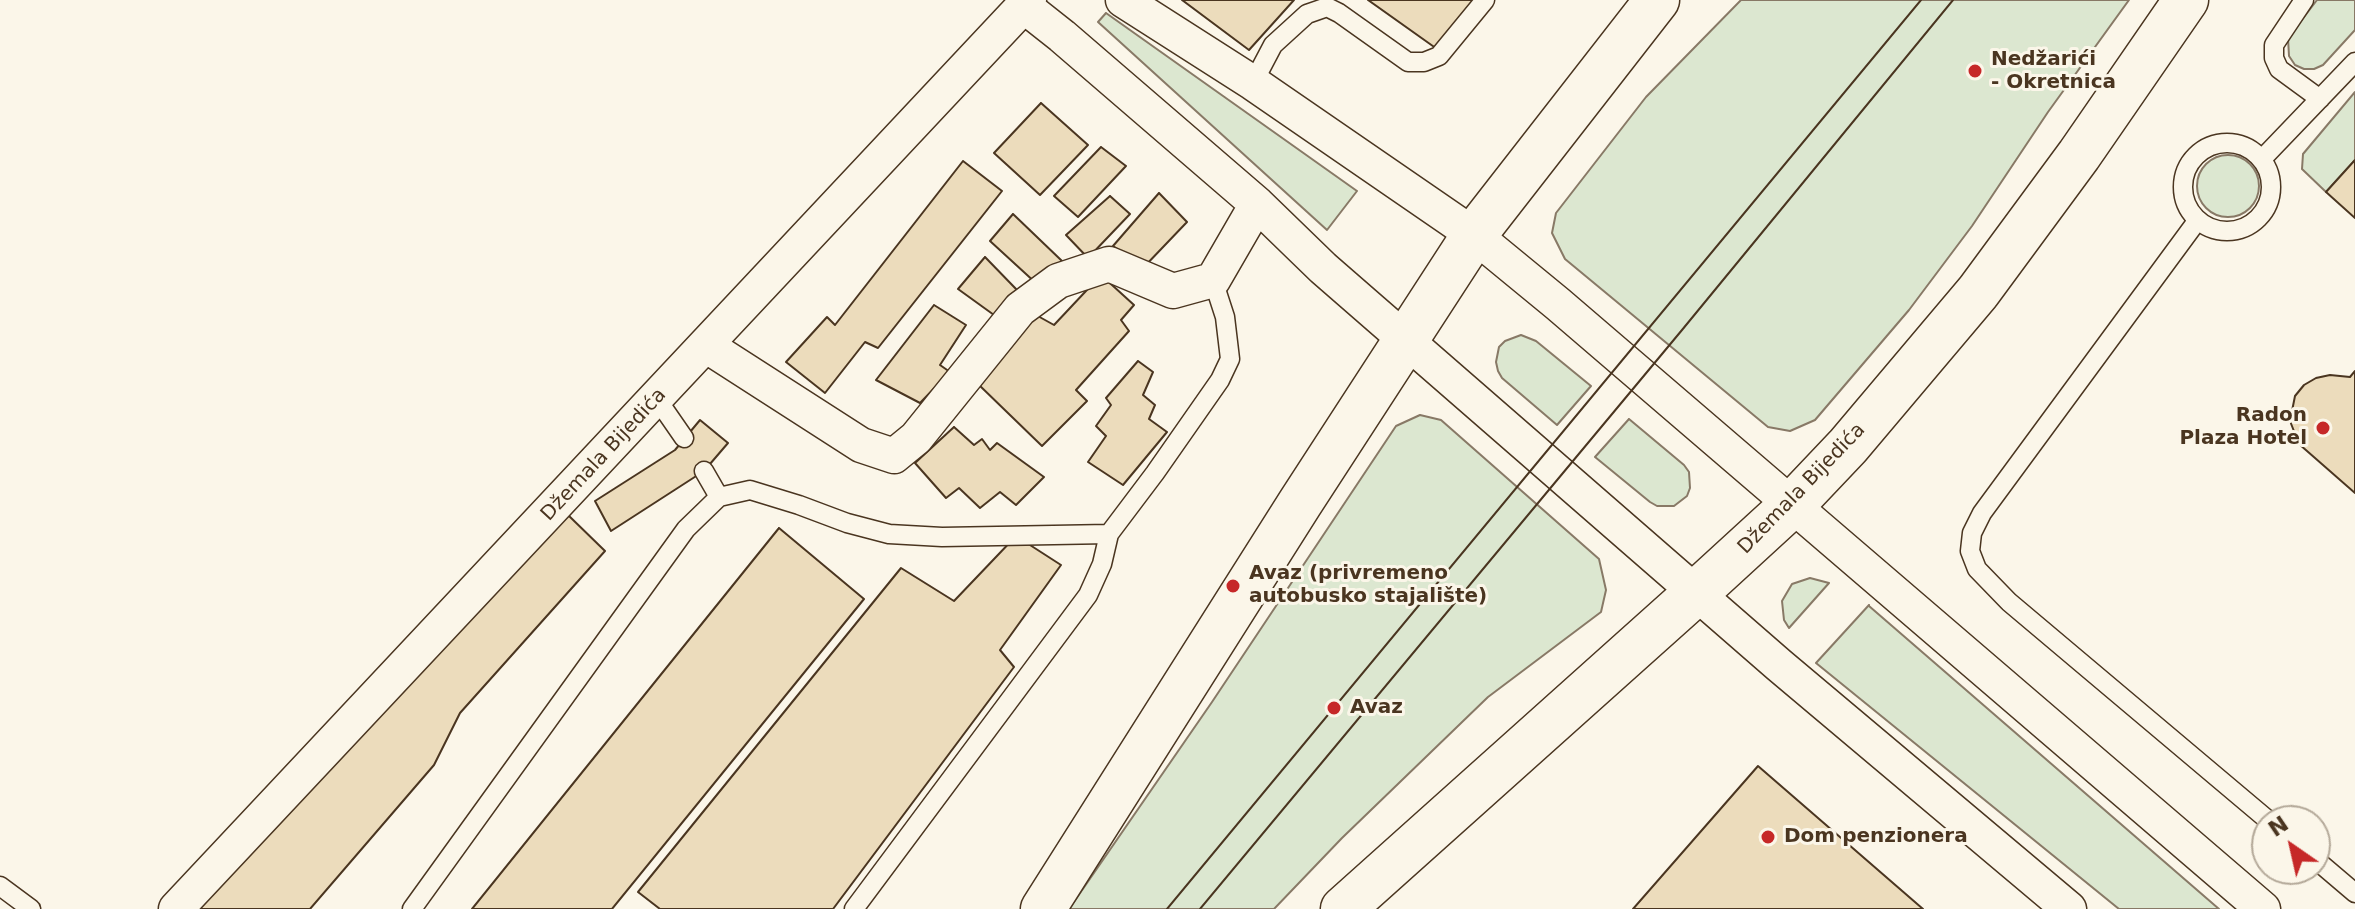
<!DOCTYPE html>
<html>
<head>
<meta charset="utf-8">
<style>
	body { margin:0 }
	#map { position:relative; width:2355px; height:909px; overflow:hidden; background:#fbf6e9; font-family:"DejaVu Sans",sans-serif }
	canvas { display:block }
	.north { position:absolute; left:2251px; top:805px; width:80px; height:80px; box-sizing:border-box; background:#fbf6e9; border:2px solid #b4a999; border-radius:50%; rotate:326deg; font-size:22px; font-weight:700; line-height:32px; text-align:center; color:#4a3520 }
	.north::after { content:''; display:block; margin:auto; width:28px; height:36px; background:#c62828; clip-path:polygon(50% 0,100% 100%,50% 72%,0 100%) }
</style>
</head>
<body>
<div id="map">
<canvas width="2355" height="909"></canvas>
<div class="north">N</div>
</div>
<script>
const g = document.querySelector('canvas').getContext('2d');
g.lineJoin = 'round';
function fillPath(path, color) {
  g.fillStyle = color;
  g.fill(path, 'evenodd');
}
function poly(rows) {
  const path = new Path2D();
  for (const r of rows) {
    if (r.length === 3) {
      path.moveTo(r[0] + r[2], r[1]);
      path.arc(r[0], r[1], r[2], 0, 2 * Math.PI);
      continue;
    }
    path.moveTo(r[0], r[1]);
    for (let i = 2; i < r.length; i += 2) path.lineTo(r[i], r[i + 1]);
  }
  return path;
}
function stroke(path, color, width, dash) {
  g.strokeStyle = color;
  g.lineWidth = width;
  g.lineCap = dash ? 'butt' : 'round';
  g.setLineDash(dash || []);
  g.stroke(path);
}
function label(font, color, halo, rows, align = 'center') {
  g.font = font + ' "DejaVu Sans",sans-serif';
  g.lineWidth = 6;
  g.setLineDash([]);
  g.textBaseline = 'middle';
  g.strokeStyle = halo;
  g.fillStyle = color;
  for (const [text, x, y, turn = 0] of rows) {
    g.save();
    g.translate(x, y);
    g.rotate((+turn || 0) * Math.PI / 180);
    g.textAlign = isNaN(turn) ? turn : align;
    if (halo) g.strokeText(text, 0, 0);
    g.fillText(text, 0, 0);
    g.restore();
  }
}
const green = poly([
	[1741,0,2129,0,2048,112,1972,226,1909,310,1815,420,1790,431,1768,427,1565,259,1552,233,1556,213,1646,97,1741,0],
	[2317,0,2355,0,2355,30,2323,65,2314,69,2304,69,2295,65,2289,56,2288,38,2317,0],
	[1106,13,1357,191,1327,230,1098,22,1106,13],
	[2355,92,2355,160,2326,192,2302,169,2303,154,2355,92],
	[2228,186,31],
	[1521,335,1536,341,1591,386,1557,425,1502,378,1498,371,1496,362,1499,347,1505,341,1521,335],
	[1420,415,1441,420,1599,559,1606,590,1601,612,1488,697,1342,838,1274,909,1069,909,1212,702,1396,426,1420,415],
	[1629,419,1684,465,1689,472,1690,488,1687,496,1674,506,1657,506,1650,502,1595,457,1629,419],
	[1810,578,1829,583,1789,628,1784,620,1782,601,1792,584,1810,578],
	[1869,605,1869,606,2219,909,2119,909,1816,663,1869,605]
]);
const building = poly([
	[1182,0,1294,0,1249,50,1182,0],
	[1368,0,1477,0,1437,49,1368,0],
	[1041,103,1088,145,1040,195,994,153,1041,103],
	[1101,147,1126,166,1078,217,1054,196,1101,147],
	[2355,160,2355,218,2326,192,2355,160],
	[963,161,1002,191,878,348,865,342,825,393,786,362,827,317,835,325,963,161],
	[1159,193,1187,222,1143,268,1113,246,1159,193],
	[1110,196,1130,214,1088,258,1066,235,1110,196],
	[1013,214,1062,261,1038,285,990,241,1013,214],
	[985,257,1017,290,994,315,958,289,985,257],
	[1101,275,1134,305,1121,320,1129,331,1076,390,1087,401,1042,446,978,384,1036,315,1054,325,1101,275],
	[934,305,966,325,940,365,950,372,920,403,876,380,934,305],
	[1138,361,1153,372,1143,395,1155,405,1149,419,1167,432,1123,485,1088,462,1106,436,1096,426,1111,405,1106,398,1138,361],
	[2355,371,2355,493,2299,444,2290,421,2295,396,2304,385,2316,378,2330,375,2350,377,2355,371],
	[700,420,728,443,704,471,611,531,595,501,675,450,700,420],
	[954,427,974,445,982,439,990,450,997,443,1044,477,1016,505,1000,492,980,508,959,488,946,498,915,463,954,427],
	[567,514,605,551,460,713,434,765,310,909,199,909,567,514],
	[779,528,864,599,612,909,472,909,779,528],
	[1016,536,1061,565,1000,650,1014,667,833,909,660,909,638,892,901,568,954,601,1016,536],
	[1758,766,1923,909,1633,909,1758,766]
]);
const service = poly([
	[2304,0,2274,45,2274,58,2279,69,2320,99],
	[1253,83,1273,45,1307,14,1327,7,1339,13,1408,62,1424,62,1439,56,1485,0],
	[2227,187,44],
	[2262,159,2355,62],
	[2197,221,1982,513,1972,533,1970,551,1977,569,2009,602,2269,821],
	[657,399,684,438],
	[704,471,719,497],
	[2315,859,2355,893],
	[0,886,31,909],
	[412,909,686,529,719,497,750,490,799,505,847,523,889,534,942,537,1109,534,1155,473,1220,380,1230,359,1225,317,1213,280],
	[854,909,1088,595,1102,564,1109,534]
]);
const minor = poly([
	[1123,0,1253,83,1474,235,1558,304,2263,909],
	[1024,6,1062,36,1257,204,1323,268,1779,665,2069,909],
	[707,346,861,445,894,456,916,438,1020,309,1058,281,1109,264,1173,291,1213,280,1257,204],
	[176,909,1029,0]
]);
const primary = poly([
	[1043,909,1300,503,1474,235,1657,0],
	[1343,909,1697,592,1793,504,1848,446,1978,292,2079,155,2186,0]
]);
const tram = poly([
	[1167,909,1921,0],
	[1200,909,1682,330,1953,0]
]);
const markers = [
	[1975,71,8,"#c62828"],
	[2323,428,8,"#c62828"],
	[1233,586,8,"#c62828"],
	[1334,708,8,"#c62828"],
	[1768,837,8,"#c62828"]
];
const poiNames = [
	["Nedžarići",1991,60],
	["- Okretnica",1991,83],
	["Radon",2307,416,"right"],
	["Plaza Hotel",2307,439,"right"],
	["Avaz (privremeno",1249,574],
	["autobusko stajalište)",1249,597],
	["Avaz",1350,708],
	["Dom penzionera",1784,837]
];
const streetNames = [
	["Džemala Bijedića",604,455,-47],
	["Džemala Bijedića",1802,489,-46]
];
fillPath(green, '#dce7d0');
stroke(green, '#887966', 2);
fillPath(building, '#ecdcbc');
stroke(building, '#4a3520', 2);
stroke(service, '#4a3520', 21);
stroke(minor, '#4a3520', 37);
stroke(primary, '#4a3520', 47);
stroke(service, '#fbf6e9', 18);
stroke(minor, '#fbf6e9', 34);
stroke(primary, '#fbf6e9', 44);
stroke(tram, '#4a3520', 2);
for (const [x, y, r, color] of markers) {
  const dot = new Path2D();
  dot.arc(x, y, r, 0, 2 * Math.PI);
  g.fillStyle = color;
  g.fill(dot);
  stroke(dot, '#fbf6e9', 3);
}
label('bold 20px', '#4a3520', '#fbf6e9', poiNames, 'left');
label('20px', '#4a3520', '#fbf6e9', streetNames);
</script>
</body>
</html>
